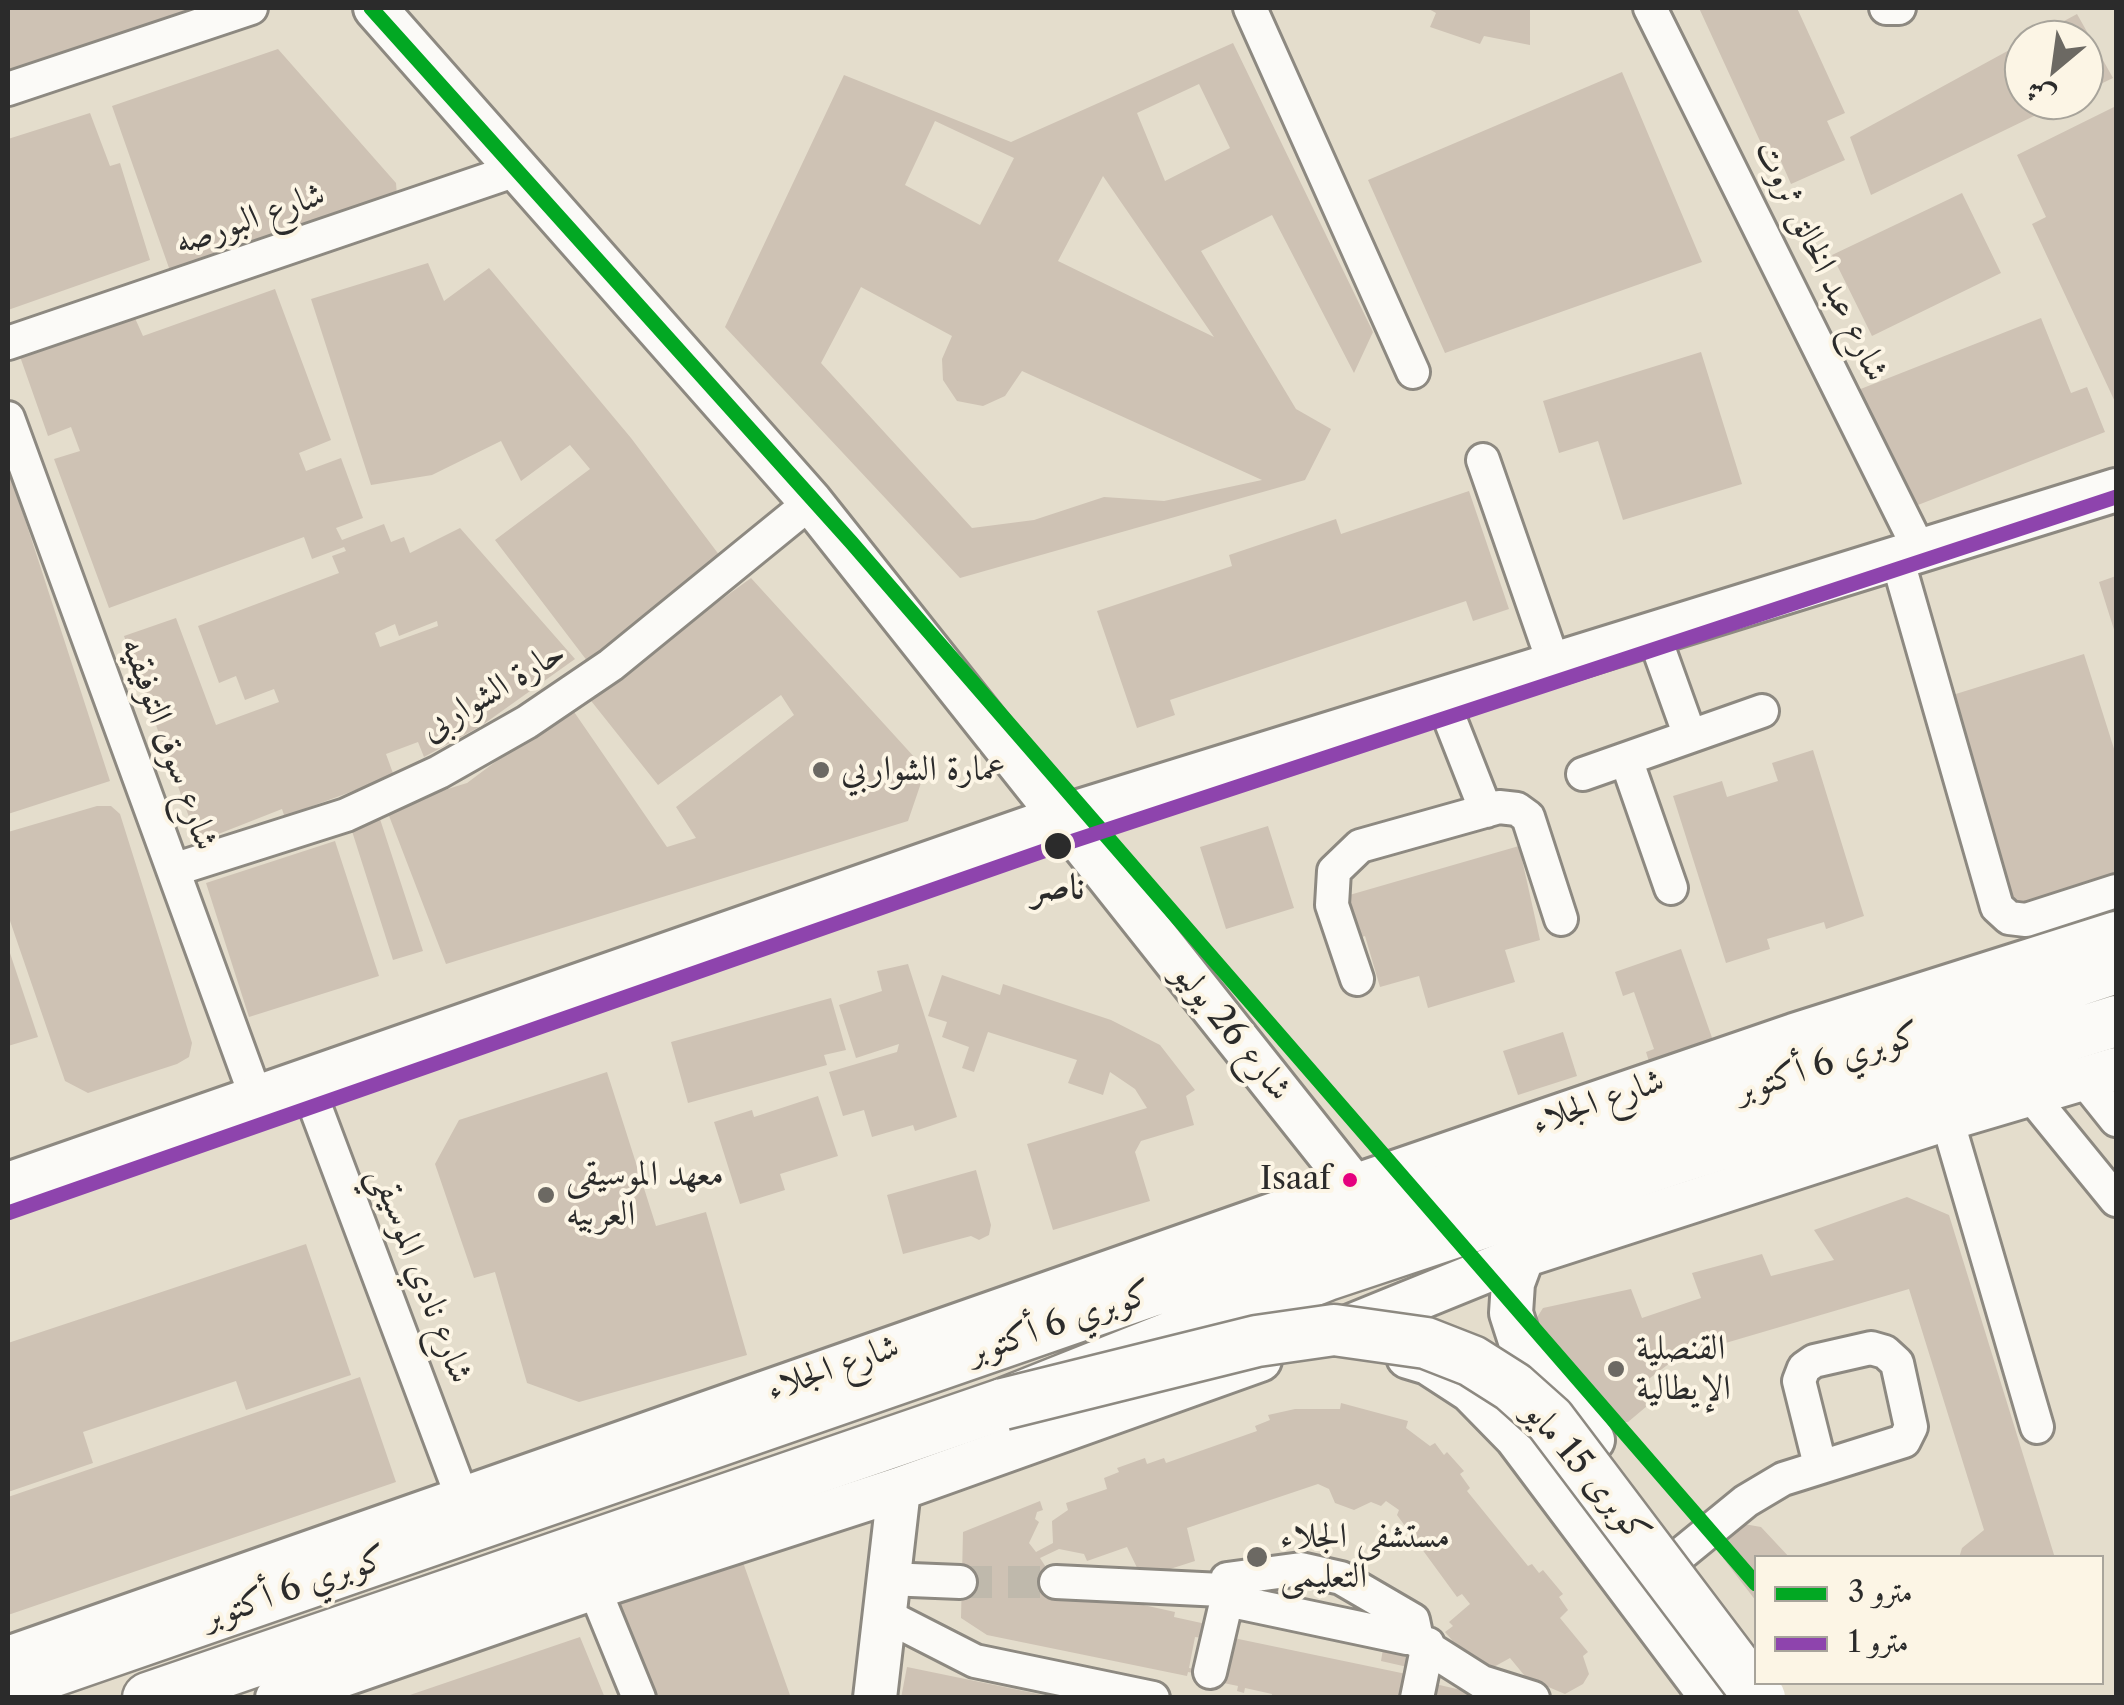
<!DOCTYPE html>
<html>
<head>
<meta charset="utf-8">
<style>
	body { margin:0 }
	#map { position:relative; width:2124px; height:1705px; overflow:hidden; background:#e4ddcc; font-family:"Libre Caslon Text",Amiri,serif }
	canvas { display:block }
	.frame { position:absolute; inset:0; border:10px solid #2b2b2b; pointer-events:none }
	.legend { position:absolute; left:1754px; top:1555px; width:350px; height:130px; box-sizing:border-box; background:#fcf5e5; border:2px solid #a8a49b; margin:0; padding:12px 18px; list-style:none; font-size:30px; color:#2b2b2b }
	.legend li { display:flex; align-items:center; gap:20px; height:50px }
	.legend b { width:50px; border:2px solid #a8a49b }
	.north { position:absolute; left:2004px; top:20px; width:100px; height:100px; box-sizing:border-box; background:#fcf5e5; border:2px solid #a8a49b; border-radius:50%; rotate:209deg; font-size:28px; font-weight:700; line-height:40px; text-align:center; color:#2b2b2b }
	.north::after { content:''; display:block; margin:auto; width:35px; height:45px; background:#6c6963; clip-path:polygon(50% 0,100% 100%,50% 72%,0 100%) }
</style>
</head>
<body>
<div id="map">
<canvas width="2124" height="1705"></canvas>
<div class="frame"></div>
<ul class="legend">
<li><b style="height:12px;background:#02a823"></b>مترو 3</li>
<li><b style="height:12px;background:#8e44ad"></b>مترو 1</li>
</ul>
<div class="north">ش</div>
</div>
<script>
const g = document.querySelector('canvas').getContext('2d');
g.lineJoin = 'round';
function fillPath(path, color) {
  g.fillStyle = color;
  g.fill(path, 'evenodd');
}
function poly(rows) {
  const path = new Path2D();
  for (const r of rows) {
    path.moveTo(r[0], r[1]);
    for (let i = 2; i < r.length; i += 2) path.lineTo(r[i], r[i + 1]);
  }
  return path;
}
function stroke(path, color, width, dash) {
  g.strokeStyle = color;
  g.lineWidth = width;
  g.lineCap = dash ? 'butt' : 'round';
  g.setLineDash(dash || []);
  g.stroke(path);
}
function label(font, color, halo, rows, align = 'center') {
  g.font = font + ' "Libre Caslon Text",Amiri,serif';
  g.lineWidth = 8;
  g.setLineDash([]);
  g.textBaseline = 'middle';
  g.strokeStyle = halo;
  g.fillStyle = color;
  for (const [text, x, y, turn = 0] of rows) {
    g.save();
    g.translate(x, y);
    g.rotate((+turn || 0) * Math.PI / 180);
    g.textAlign = isNaN(turn) ? turn : align;
    if (halo) g.strokeText(text, 0, 0);
    g.fillText(text, 0, 0);
    g.restore();
  }
}
const building = poly([
	[8,8,232,8,8,89],
	[1427,8,1530,8,1530,45,1484,36,1480,44,1430,27,1436,13],
	[1699,8,1797,8,1845,113,1827,121,1845,160,1791,184,1776,150,1766,154],
	[2077,14,2113,78,2084,92,2084,40,2029,40],
	[2024,42,2024,100,2067,100,1871,195,1850,137],
	[1233,43,1373,332,1354,373,1272,215,1201,251,1296,409,1331,429,1305,480,960,578,725,327,844,75,1011,142],
	[1199,84,1230,148,1165,181,1137,113],
	[935,121,1014,158,980,225,905,185],
	[1103,176,1214,337,1058,261],
	[861,287,952,336,942,359,943,380,957,401,983,406,1005,396,1022,371,1262,480,1164,501,1104,497,1034,520,972,528,821,363],
	[278,49,396,183,397,196,175,285,112,106],
	[1622,72,1702,262,1445,353,1368,180],
	[2116,106,2116,404,2032,224,2046,217,2017,155],
	[90,113,110,166,120,163,150,260,8,310,8,139],
	[1962,193,2001,273,1872,336,1832,255],
	[428,263,444,301,489,268,631,438,723,560,588,662,495,540,590,469,570,445,521,481,501,441,432,475,371,485,311,299],
	[275,289,331,440,299,453,306,471,341,458,363,518,336,528,342,540,384,524,391,542,404,537,410,553,460,528,575,659,481,726,424,757,418,742,386,754,394,776,307,808,310,816,287,824,282,809,198,842,124,636,176,618,216,725,279,702,274,689,245,700,236,676,219,683,198,626,339,573,332,556,346,551,344,547,312,559,304,537,109,608,54,459,80,451,71,427,48,436,17,348,130,307,143,336],
	[437,621,438,626,380,647,375,633,395,624,399,636],
	[2041,318,2071,393,2087,387,2105,432,1900,512,1853,392],
	[1701,352,1742,484,1623,520,1598,441,1559,453,1543,401],
	[8,467,110,781,8,814],
	[1469,491,1509,609,1473,621,1466,601,1170,700,1175,715,1137,728,1097,611,1232,566,1229,555,1336,519,1341,534],
	[2116,576,2116,636,2099,582],
	[751,578,916,759,922,780,908,821,446,964,386,808,467,783,570,706,667,847,696,838,676,807,794,715,781,695,658,785,588,697],
	[2084,654,2116,755,2116,874,2008,906,1943,698],
	[1813,750,1864,916,1826,929,1824,922,1767,939,1770,949,1726,963,1673,796,1722,781,1727,797,1778,781,1772,763],
	[97,806,111,806,120,814,192,1043,189,1057,177,1064,88,1093,65,1081,8,915,8,832],
	[380,819,423,951,393,960,351,828],
	[1268,826,1294,908,1226,929,1200,847],
	[335,841,379,976,249,1017,206,883],
	[1519,846,1540,940,1505,950,1515,982,1428,1008,1419,976,1380,987,1365,936,1359,938,1346,896],
	[8,947,38,1037,8,1046],
	[1681,949,1717,1052,1653,1074,1646,1052,1654,1049,1634,992,1623,996,1615,972],
	[908,964,957,1117,915,1131,913,1125,872,1137,864,1110,843,1116,829,1072,897,1052,899,1044,856,1058,839,1005,882,991,877,971],
	[942,975,1000,995,1003,984,1111,1020,1160,1045,1195,1090,1186,1096,1194,1125,1141,1141,1135,1152,1150,1201,1053,1230,1027,1144,1147,1108,1135,1089,1110,1072,1103,1095,1068,1083,1077,1060,988,1032,974,1072,962,1068,969,1047,942,1037,947,1022,928,1016],
	[831,998,846,1050,824,1055,827,1065,688,1103,671,1042],
	[1563,1032,1577,1076,1518,1095,1503,1051],
	[607,1072,656,1226,706,1212,747,1355,579,1402,527,1383,495,1272,474,1278,435,1164,459,1120],
	[818,1096,838,1156,780,1174,785,1190,740,1204,714,1122,752,1110,754,1117],
	[976,1170,991,1225,989,1235,979,1240,971,1236,903,1254,887,1195],
	[1907,1197,1949,1215,2055,1558,1959,1558,1962,1548,1984,1530,1909,1289,1678,1357,1646,1381,1653,1401,1628,1422,1615,1422,1539,1334,1536,1319,1543,1308,1631,1289,1642,1318,1701,1298,1692,1273,1762,1254,1771,1276,1834,1260,1814,1230],
	[306,1244,351,1375,246,1410,236,1381,83,1432,93,1463,8,1492,8,1343],
	[360,1377,396,1482,8,1615,8,1497],
	[1341,1403,1408,1421,1406,1428,1430,1446,1435,1443,1444,1455,1447,1452,1464,1471,1460,1474,1470,1488,1467,1491,1528,1566,1532,1564,1539,1573,1543,1570,1563,1594,1559,1597,1568,1610,1560,1618,1588,1652,1583,1656,1589,1674,1583,1684,1565,1694,1546,1686,1538,1692,1510,1658,1481,1674,1445,1632,1453,1626,1449,1622,1470,1604,1462,1594,1457,1597,1397,1515,1399,1510,1386,1501,1381,1506,1371,1502,1354,1510,1335,1503,1329,1489,1318,1484,1187,1528,1195,1561,1142,1578,1127,1547,1087,1561,1084,1554,1059,1549,1040,1558,1058,1586,1175,1612,1174,1617,1206,1624,1203,1638,1195,1637,1189,1668,1216,1672,1224,1636,1411,1675,1407,1698,1271,1698,1272,1694,1245,1688,1244,1693,1237,1691,1238,1686,1214,1681,1215,1677,1188,1672,1187,1676,987,1635,961,1618,963,1532,1040,1501,1043,1510,1037,1512,1035,1519,1039,1522,1029,1543,1036,1552,1053,1543,1052,1521,1068,1510,1066,1503,1107,1489,1104,1478,1119,1472,1117,1468,1145,1458,1147,1464,1164,1458,1166,1463,1257,1431,1255,1426,1270,1420,1268,1415,1295,1409,1340,1409],
	[1744,1524,1761,1527,1790,1558,1756,1558,1756,1601,1723,1558,1724,1538],
	[739,1551,791,1698,654,1698,610,1590],
	[580,1637,605,1698,405,1698,404,1697],
	[1383,1649,1414,1655,1412,1668,1381,1661],
	[907,1667,1048,1696,1048,1698,901,1698],
	[1431,1683,1487,1696,1487,1698,1427,1698]
]);
const minorTunnel = poly([
	[960,1582,1056,1582]
]);
const minor = poly([
	[1250,8,1413,372],
	[1650,8,1920,551],
	[1886,8,1899,8],
	[8,89,251,8],
	[8,343,519,169],
	[8,418,256,1097],
	[1483,460,1554,664],
	[1897,558,1997,907,2009,918,2026,920,2116,891],
	[1653,633,1690,736],
	[1442,699,1486,811],
	[1626,759,1671,888],
	[1583,774,1762,711],
	[173,870,346,815,439,772,527,722,611,665,811,502],
	[1357,979,1332,905,1334,871,1360,846,1499,807,1517,809,1528,817,1561,919],
	[2084,1080,2116,1120],
	[306,1082,462,1497],
	[2032,1097,2116,1200],
	[1947,1119,2037,1427],
	[1680,1555,1746,1501,1783,1479,1904,1441,1911,1427,1897,1363,1885,1352,1871,1348,1814,1361,1804,1368,1799,1381,1820,1465],
	[1301,1569,1341,1578,1413,1620,1416,1634,1407,1638,1232,1601,1223,1595,1227,1579,1301,1569],
	[887,1579,960,1582],
	[1056,1582,1222,1590],
	[594,1588,639,1698],
	[885,1615,975,1661,1153,1698],
	[1411,1637,1482,1682,1533,1698],
	[1210,1672,1227,1599],
	[1417,1698,1428,1644]
]);
const major = poly([
	[375,8,811,502,1354,1186],
	[8,1184,1060,817,2116,490],
	[1523,1256,1513,1283,1511,1313,1520,1341,1593,1440],
	[1331,1334,1523,1256,1947,1119,2116,1069],
	[1408,1357,1428,1363,1471,1391,1516,1437,1712,1698],
	[8,1658,1354,1186,1794,1035,2116,933],
	[277,1698,594,1588,899,1489,1260,1360],
	[875,1698,899,1489]
]);
const highway = poly([
	[8,1687,1420,1198,2116,968],
	[148,1698,1003,1404,1327,1275,1678,1158,2116,1021]
]);
const highwayBridge = poly([
	[1003,1404,1257,1341,1334,1330,1426,1343,1472,1361,1513,1387,1550,1420,1760,1698]
]);
const metro1 = poly([
	[371,8,851,542,1756,1584]
]);
const metro2 = poly([
	[8,1213,1058,846,2116,497]
]);
const markers = [
	[821,770,10,"#6c6963"],
	[1058,846,15,"#2b2b2b"],
	[1350,1180,9,"#e5007d"],
	[546,1195,10,"#6c6963"],
	[1616,1369,10,"#6c6963"],
	[1257,1557,12,"#6c6963"]
];
const busNames = [
	["Isaaf",1331,1180]
];
const streetNames = [
	["شارع البورصه",250,219,-19],
	["شارع عبد الخالق ثروت",1821,261,64],
	["حارة الشواربى",493,691,-31],
	["شارع سوق التوفيقيه",169,744,70],
	["شارع 26 يوليو",1232,1032,51],
	["كوبري 6 أكتوبر",1828,1063,-18],
	["شارع الجلاء",1598,1102,-19],
	["شارع نادي الموسيقي",421,1275,69],
	["كوبري 6 أكتوبر",1060,1323,-19],
	["شارع الجلاء",833,1368,-19],
	["كوبرى 15 مايو",1587,1473,50],
	["كوبري 6 أكتوبر",295,1588,-19]
];
const poiNames = [
	["عمارة الشواربي",841,770],
	["معهد الموسيقى",566,1175],
	["العربيه",566,1215],
	["القنصلية",1636,1349],
	["الإيطالية",1636,1389],
	["مستشفى الجلاء",1280,1537],
	["التعليمى",1280,1577]
];
const stopNames = [
	["ناصر",1058,888]
];
fillPath(building, '#cec2b4');
stroke(minorTunnel, '#bfb9ac', 32, [32, 16]);
stroke(minor, '#8d8981', 38);
stroke(major, '#8d8981', 48);
stroke(highway, '#8d8981', 55);
stroke(minor, '#fbfaf7', 32);
stroke(major, '#fbfaf7', 42);
stroke(highway, '#fbfaf7', 50);
stroke(highwayBridge, '#8d8981', 55, []);
stroke(highwayBridge, '#fbfaf7', 50);
stroke(metro1, '#02a823', 15);
stroke(metro2, '#8e44ad', 15);
for (const [x, y, r, color] of markers) {
  const dot = new Path2D();
  dot.arc(x, y, r, 0, 2 * Math.PI);
  g.fillStyle = color;
  g.fill(dot);
  stroke(dot, '#fcf5e5', 4);
}
label('32px', '#2b2b2b', '#fcf5e5', busNames, 'right');
label('35px', '#2b2b2b', '#fcf5e5', streetNames);
label('35px', '#2b2b2b', '#fcf5e5', poiNames, 'left');
label('bold 35px', '#2b2b2b', '#fcf5e5', stopNames);
</script>
</body>
</html>
